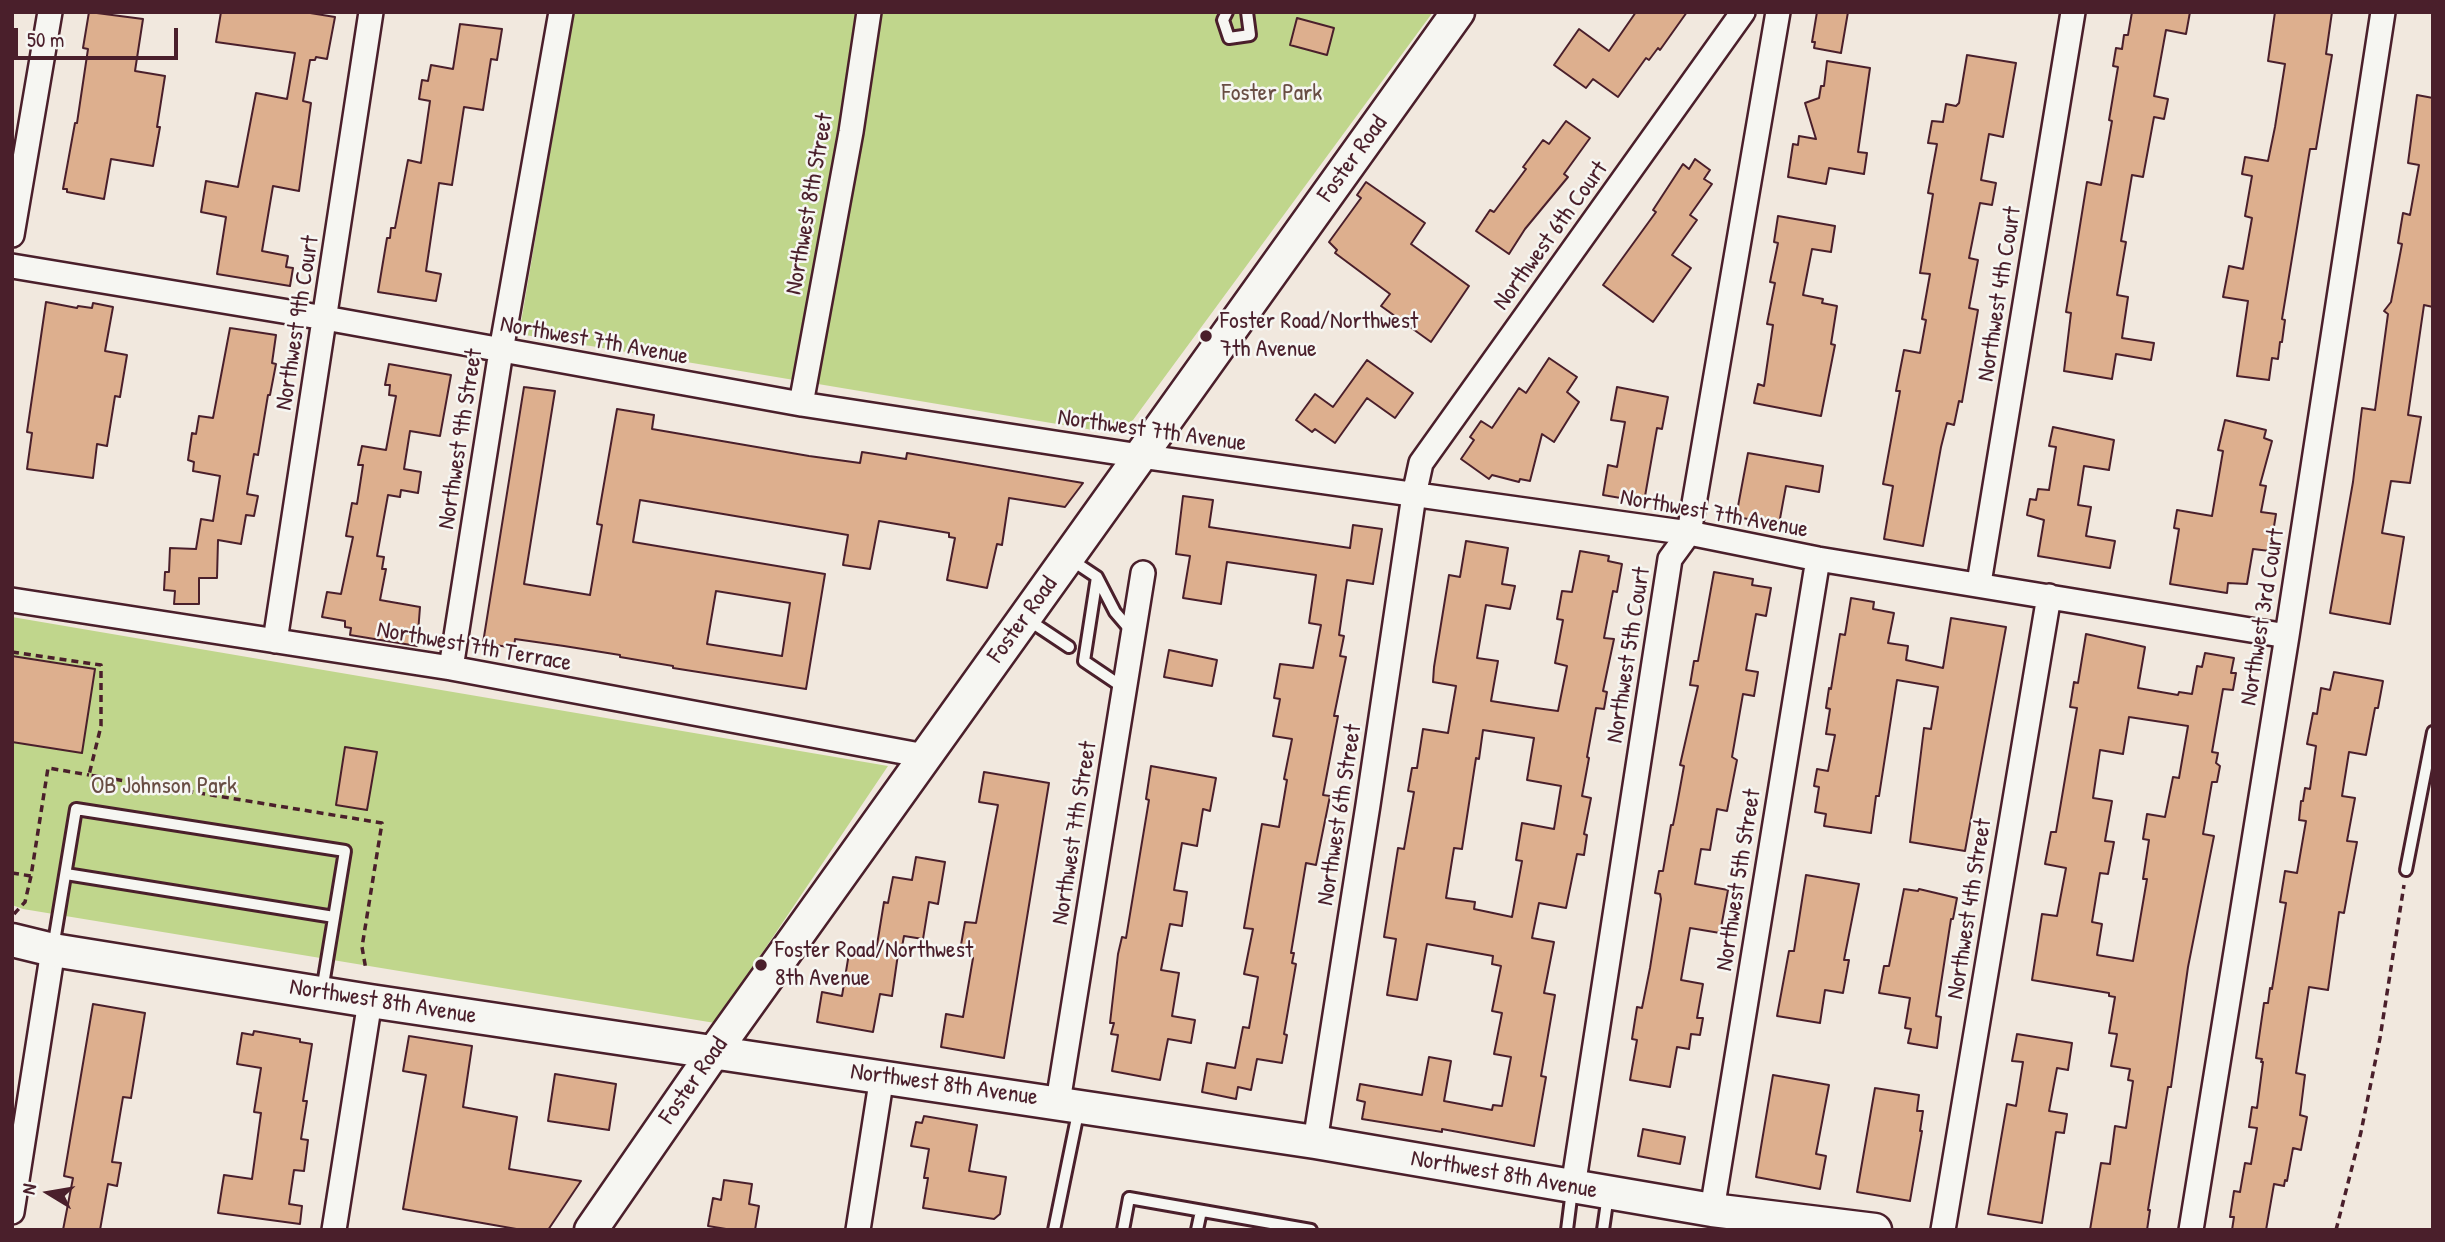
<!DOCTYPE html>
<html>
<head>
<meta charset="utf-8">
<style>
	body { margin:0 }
	#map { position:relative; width:2445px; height:1242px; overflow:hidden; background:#f1e8de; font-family:"Patrick Hand",sans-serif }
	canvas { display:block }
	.frame { position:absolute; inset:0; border:14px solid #4a1f2b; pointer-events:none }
	.north { position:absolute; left:14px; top:1158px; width:70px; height:70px; -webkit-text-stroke:5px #f6f6f2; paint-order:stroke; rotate:281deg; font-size:19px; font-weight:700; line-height:28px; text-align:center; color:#4a1f2b }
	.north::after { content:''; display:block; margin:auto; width:24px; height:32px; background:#4a1f2b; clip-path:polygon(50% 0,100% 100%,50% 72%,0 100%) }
	.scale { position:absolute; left:14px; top:28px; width:164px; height:32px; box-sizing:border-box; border:4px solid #4a1f2b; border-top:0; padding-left:9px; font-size:21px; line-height:24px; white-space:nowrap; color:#4a1f2b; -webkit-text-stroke:5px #f6f6f2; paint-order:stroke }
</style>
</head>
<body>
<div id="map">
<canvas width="2445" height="1242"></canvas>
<div class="frame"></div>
<div class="north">N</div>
<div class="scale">50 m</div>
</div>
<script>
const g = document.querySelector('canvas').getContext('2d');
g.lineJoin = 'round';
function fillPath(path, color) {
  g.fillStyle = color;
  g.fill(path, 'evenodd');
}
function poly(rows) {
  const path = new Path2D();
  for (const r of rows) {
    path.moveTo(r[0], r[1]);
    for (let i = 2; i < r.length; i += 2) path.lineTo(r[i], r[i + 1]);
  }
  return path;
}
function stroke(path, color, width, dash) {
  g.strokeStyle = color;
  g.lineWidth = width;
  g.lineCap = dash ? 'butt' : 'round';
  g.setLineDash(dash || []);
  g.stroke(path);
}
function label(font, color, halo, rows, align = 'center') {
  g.font = font + ' "Patrick Hand",sans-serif';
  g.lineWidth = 5;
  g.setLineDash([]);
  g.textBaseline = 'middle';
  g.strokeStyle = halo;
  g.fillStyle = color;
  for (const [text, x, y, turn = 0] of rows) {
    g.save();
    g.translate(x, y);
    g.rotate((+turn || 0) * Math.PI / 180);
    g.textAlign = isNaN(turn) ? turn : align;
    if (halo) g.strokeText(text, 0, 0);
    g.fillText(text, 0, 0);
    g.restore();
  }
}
const green = poly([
	[574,12,1433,12,1133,420,1111,433,519,334],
	[12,617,888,766,715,1023,23,909,12,905]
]);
const building = poly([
	[89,12,143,19,135,71,165,76,157,127,160,127,153,166,111,159,104,199,67,192,67,189,63,189,75,123,77,123,88,49,83,48,89,12],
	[221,12,304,12,335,17,327,59,316,57,315,60,310,60,303,101,311,103,299,191,273,186,262,251,288,256,286,267,293,268,290,286,217,274,226,217,201,212,206,181,238,187,256,93,287,99,295,53,216,42,221,12],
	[1636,12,1687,12,1660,50,1658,48,1649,60,1646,58,1618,97,1593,79,1586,88,1554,65,1579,29,1609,51,1636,12],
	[1817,12,1848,12,1841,53,1814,48,1815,42,1812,42,1817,12],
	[2132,12,2190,12,2186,34,2166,30,2154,96,2168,99,2164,119,2154,117,2143,177,2132,175,2121,241,2126,242,2117,295,2128,297,2122,338,2154,343,2151,360,2116,354,2112,379,2064,371,2071,313,2066,312,2087,182,2101,185,2112,121,2109,120,2118,67,2113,66,2116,48,2122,49,2124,35,2128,35,2132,12],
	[2275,12,2332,12,2326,54,2332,55,2316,149,2310,149,2306,173,2282,319,2285,320,2282,342,2280,342,2278,359,2272,358,2269,380,2237,376,2248,301,2223,297,2229,266,2243,269,2252,218,2245,216,2252,176,2242,174,2245,157,2268,161,2275,127,2285,64,2268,61,2275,12],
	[1297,18,1334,28,1327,55,1290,45,1297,18],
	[460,24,502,29,497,60,491,59,483,110,464,107,452,185,439,183,426,271,441,274,436,301,378,292,387,238,390,238,391,228,395,228,408,160,421,163,430,101,419,99,422,80,428,81,431,65,453,69,460,24],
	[1967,55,2016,63,2003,137,1989,134,1981,180,1996,183,1992,205,1980,203,1969,258,1978,260,1969,308,1978,310,1962,402,1959,401,1954,425,1947,423,1941,447,1923,546,1884,539,1893,486,1883,484,1900,391,1896,391,1904,350,1920,353,1926,320,1922,319,1930,274,1920,273,1933,194,1928,193,1937,144,1928,143,1932,121,1943,122,1946,104,1956,106,1959,103,1967,55],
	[1827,61,1870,68,1858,152,1867,153,1864,174,1829,168,1826,184,1788,177,1793,144,1798,145,1799,136,1816,139,1805,103,1819,98,1821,86,1824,86,1827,61],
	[2417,95,2433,98,2433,307,2424,305,2408,415,2421,417,2410,483,2391,481,2382,533,2404,537,2390,624,2330,613,2353,482,2362,408,2375,410,2388,314,2384,311,2391,302,2402,244,2398,243,2403,213,2410,215,2419,165,2408,163,2417,95],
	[1566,121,1590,138,1564,174,1568,177,1525,229,1509,254,1476,231,1490,210,1494,212,1526,169,1523,167,1543,140,1549,144,1566,121],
	[1695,159,1710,170,1704,179,1712,184,1690,215,1697,220,1672,255,1691,268,1653,322,1603,285,1656,212,1653,210,1683,164,1689,169,1695,159],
	[1366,182,1425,223,1411,244,1469,286,1431,342,1381,306,1390,294,1335,253,1337,250,1329,242,1361,198,1357,195,1366,182],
	[1778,216,1835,226,1831,252,1812,249,1803,295,1823,299,1822,303,1837,306,1831,344,1835,345,1821,416,1754,403,1758,384,1764,386,1773,325,1767,324,1775,283,1770,282,1778,243,1774,242,1778,216],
	[46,302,77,308,78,306,92,308,93,303,113,307,105,351,127,355,120,397,115,396,107,446,97,444,93,478,27,469,32,433,27,432,46,302],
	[230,328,276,335,272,363,276,364,270,395,268,395,258,455,254,454,247,494,258,496,254,516,246,515,241,544,218,540,217,578,199,578,199,604,174,604,175,591,164,590,165,572,169,572,170,548,196,549,201,519,213,521,220,476,193,471,194,462,188,460,192,433,196,434,199,416,213,418,230,328],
	[1549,358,1577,377,1567,392,1579,402,1554,442,1542,434,1530,481,1520,479,1519,482,1492,475,1489,479,1461,459,1474,440,1470,437,1481,421,1492,428,1519,388,1526,393,1549,358],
	[1367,360,1413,393,1395,418,1367,398,1335,443,1315,429,1312,432,1296,420,1315,394,1333,407,1367,360],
	[389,364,451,375,440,436,410,431,404,469,421,472,418,493,401,490,400,497,388,495,377,556,384,557,382,569,386,569,380,600,420,607,417,646,350,635,351,628,345,627,345,621,322,617,327,592,341,594,353,537,346,536,352,503,357,504,363,465,358,465,362,446,386,450,396,396,389,395,390,385,385,385,389,364],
	[524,387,555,391,524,584,590,595,602,525,597,524,617,409,654,415,652,429,809,456,860,463,862,452,906,459,907,453,1083,483,1065,507,1009,498,1002,545,997,544,987,588,947,580,955,538,949,537,949,533,879,521,870,569,843,565,848,535,640,500,633,542,825,574,806,689,673,668,673,666,620,657,620,655,564,646,515,639,514,648,483,643,524,387],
	[716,591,790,603,782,656,707,644,716,591],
	[1617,387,1668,397,1662,429,1657,428,1644,502,1603,495,1608,465,1617,467,1625,422,1611,420,1617,387],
	[2225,420,2266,430,2264,438,2272,441,2260,485,2266,486,2261,512,2276,514,2270,551,2253,549,2247,584,2228,583,2227,593,2170,584,2179,529,2174,528,2177,510,2212,516,2223,451,2218,450,2225,420],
	[2053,427,2114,440,2109,470,2084,466,2078,505,2091,507,2086,536,2115,541,2110,568,2038,556,2044,520,2027,515,2030,499,2036,500,2038,489,2049,490,2056,447,2049,446,2053,427],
	[1748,453,1823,466,1819,492,1786,486,1779,524,1736,517,1748,453],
	[1183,496,1213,500,1209,527,1350,548,1353,525,1382,529,1373,584,1347,580,1339,635,1344,636,1340,656,1346,657,1334,716,1338,716,1323,795,1330,796,1316,865,1306,863,1291,953,1294,953,1292,963,1296,964,1284,1034,1287,1035,1282,1063,1257,1059,1251,1090,1238,1087,1236,1099,1202,1092,1207,1063,1235,1068,1243,1027,1249,1028,1258,977,1244,974,1253,929,1244,928,1262,824,1279,827,1287,780,1284,779,1292,739,1273,736,1280,699,1274,698,1280,664,1313,668,1321,625,1309,623,1316,575,1227,562,1221,604,1183,598,1190,556,1176,554,1183,496],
	[1466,541,1508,548,1502,584,1515,586,1510,609,1486,605,1477,658,1498,661,1491,701,1536,708,1558,711,1567,666,1555,663,1563,620,1557,619,1562,591,1572,592,1580,551,1609,556,1608,561,1622,564,1617,592,1613,591,1604,638,1614,639,1603,691,1607,692,1604,709,1596,708,1587,757,1589,758,1582,796,1591,798,1584,834,1587,835,1584,855,1577,854,1566,908,1539,903,1532,938,1554,942,1544,993,1555,995,1541,1076,1546,1077,1534,1146,1442,1129,1442,1132,1362,1119,1365,1102,1357,1100,1360,1084,1422,1095,1429,1057,1451,1061,1444,1101,1492,1110,1493,1105,1502,1106,1511,1057,1494,1054,1502,1013,1492,1011,1501,966,1492,964,1493,956,1427,944,1417,1000,1387,995,1396,939,1384,937,1398,848,1404,849,1414,792,1408,791,1412,768,1417,768,1423,729,1448,733,1456,686,1433,682,1434,667,1449,575,1460,577,1466,541],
	[1483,730,1534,738,1527,780,1561,786,1554,829,1522,823,1516,860,1522,861,1512,917,1474,909,1475,902,1446,898,1454,848,1462,849,1476,758,1479,759,1483,730],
	[1714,572,1753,579,1752,585,1771,588,1766,616,1756,614,1746,670,1758,672,1754,696,1743,694,1732,757,1737,760,1727,811,1717,809,1710,850,1701,849,1695,884,1728,890,1720,933,1690,928,1681,980,1703,984,1697,1018,1703,1018,1700,1035,1691,1034,1689,1049,1677,1047,1670,1087,1630,1080,1637,1040,1632,1039,1637,1007,1642,1008,1650,968,1661,899,1660,894,1655,893,1659,871,1663,871,1671,825,1673,825,1676,810,1684,766,1680,765,1698,686,1690,685,1694,661,1698,661,1714,572],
	[1851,598,1874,602,1873,609,1894,613,1888,643,1908,646,1906,660,1943,668,1951,618,2006,627,1965,851,1910,842,1924,728,1931,729,1938,687,1897,680,1879,796,1876,796,1871,833,1824,826,1826,814,1815,812,1819,787,1814,786,1817,769,1828,771,1835,735,1826,734,1830,709,1826,708,1829,688,1831,689,1840,634,1845,635,1851,598],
	[2086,634,2145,647,2138,688,2178,695,2179,692,2192,694,2197,666,2202,667,2205,653,2234,658,2231,673,2236,673,2233,690,2223,689,2212,752,2218,753,2216,763,2220,766,2217,782,2212,782,2203,834,2214,836,2188,967,2171,1087,2168,1087,2148,1210,2150,1210,2147,1230,2090,1230,2101,1163,2110,1164,2115,1126,2126,1128,2133,1081,2128,1080,2130,1069,2111,1066,2117,1034,2109,1033,2115,997,2109,996,2109,993,2032,980,2042,914,2057,916,2066,868,2045,864,2051,832,2056,832,2077,708,2070,707,2074,682,2078,683,2086,634],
	[2129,717,2188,726,2179,778,2173,777,2165,817,2147,814,2143,839,2149,840,2143,879,2147,879,2133,961,2097,955,2102,924,2092,922,2100,873,2108,874,2114,842,2105,841,2112,801,2093,798,2100,750,2123,754,2129,717],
	[1169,650,1217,660,1212,686,1164,677,1169,650],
	[12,656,95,669,82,753,12,742,12,656],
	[2334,672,2383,681,2378,708,2375,708,2366,755,2349,752,2342,796,2355,798,2347,841,2357,842,2351,874,2344,913,2339,912,2328,990,2309,987,2296,1073,2305,1075,2300,1115,2307,1117,2301,1150,2293,1148,2287,1181,2285,1180,2284,1186,2274,1184,2266,1230,2232,1230,2234,1217,2230,1217,2234,1191,2240,1192,2245,1163,2251,1164,2257,1128,2249,1127,2252,1107,2257,1108,2263,1062,2261,1062,2262,1059,2256,1058,2264,1003,2268,1003,2270,988,2272,989,2286,903,2280,902,2285,871,2297,873,2306,821,2299,820,2301,801,2303,801,2305,788,2310,789,2316,746,2307,744,2313,713,2317,714,2321,688,2330,690,2334,672],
	[345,747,377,752,367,810,336,805,345,747],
	[1151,766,1216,778,1210,811,1203,809,1197,846,1182,843,1174,890,1187,892,1182,926,1170,924,1161,970,1179,973,1172,1016,1195,1020,1191,1043,1168,1039,1160,1080,1112,1071,1118,1035,1111,1034,1114,1023,1110,1023,1118,954,1122,937,1126,938,1149,800,1146,799,1151,766],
	[984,772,1049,783,1004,1058,941,1047,946,1014,963,1017,973,958,971,957,972,946,961,945,965,922,976,923,998,805,979,802,984,772],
	[916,857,945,862,938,904,929,902,923,939,904,936,902,947,899,947,892,996,880,994,873,1032,817,1022,822,992,842,996,850,947,876,951,884,902,888,903,893,877,912,880,916,857],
	[1806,875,1859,884,1844,960,1849,960,1843,993,1825,990,1820,1023,1777,1016,1789,951,1794,951,1806,875],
	[1904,889,1918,891,1919,889,1957,898,1953,919,1951,919,1936,1016,1941,1017,1937,1048,1908,1043,1911,1029,1905,1028,1910,998,1879,993,1884,966,1889,966,1904,889],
	[93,1004,145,1013,131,1098,123,1097,112,1162,121,1163,117,1186,108,1184,100,1230,63,1230,73,1178,64,1176,93,1004],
	[254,1031,300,1039,300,1042,312,1044,303,1101,307,1101,301,1139,308,1140,304,1171,294,1170,289,1204,302,1206,300,1224,218,1213,224,1175,252,1179,261,1113,254,1112,261,1068,237,1064,242,1033,253,1035,254,1031],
	[2017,1034,2072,1043,2068,1070,2057,1068,2049,1111,2067,1114,2064,1133,2056,1132,2042,1223,1988,1214,2007,1104,2016,1106,2023,1062,2012,1061,2017,1034],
	[409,1036,472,1046,463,1107,517,1117,509,1169,581,1181,548,1230,522,1230,403,1209,426,1075,403,1071,409,1036],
	[555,1074,616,1084,609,1130,548,1121,555,1074],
	[1773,1075,1829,1085,1816,1154,1826,1156,1820,1189,1756,1177,1773,1075],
	[1875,1088,1919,1095,1917,1111,1923,1111,1920,1131,1922,1131,1910,1201,1857,1192,1875,1088],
	[924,1116,977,1125,969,1171,1006,1177,1000,1214,994,1219,923,1208,928,1178,924,1178,929,1149,911,1146,916,1122,922,1123,924,1116],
	[1643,1129,1685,1137,1680,1164,1638,1156,1643,1129],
	[724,1180,752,1184,749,1204,759,1206,755,1230,732,1230,708,1226,713,1198,721,1200,724,1180]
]);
const path = poly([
	[12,652,101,665,101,726,89,775,382,823,362,947,366,970],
	[12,873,31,876,48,768,89,775],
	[14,914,25,902,31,876],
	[2336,1230,2361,1132,2380,1038,2404,885]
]);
const lane = poly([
	[1227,12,1223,20,1229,38,1250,35,1247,12],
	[1070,559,1097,577,1115,612,1133,633],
	[1097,577,1084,661,1124,688],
	[1027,619,1069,647],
	[2406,870,2433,732],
	[66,874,334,917],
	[53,948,76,809,345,851,322,991],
	[1054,1230,1079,1108],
	[1123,1230,1129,1198,1311,1230],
	[1197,1230,1201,1211],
	[1567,1230,1572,1190],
	[1603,1230,1608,1195]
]);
const street = poly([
	[12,235,50,12],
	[12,266,325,318,801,404,1140,456,1689,533,1818,559,2287,636],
	[801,404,851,132,869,12],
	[1979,583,2073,12],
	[12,600,451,668,925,756],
	[275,641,371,12],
	[451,668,501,351,561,12],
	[1058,1102,1143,573],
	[1315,1142,1368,805,1414,495,1421,463,1743,12],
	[1573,1187,1670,559,1689,533,1778,12],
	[1712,1210,1818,559],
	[12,1212,53,950],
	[334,1230,370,1001],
	[858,1230,882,1076],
	[1943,1230,2049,596],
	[2191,1230,2287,636,2383,12]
]);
const secondary = poly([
	[12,940,53,950,370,1001,1315,1142,1712,1210,1875,1230],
	[591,1230,714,1052,1458,12]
]);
const markers = [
	[1206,336,7,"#4a1f2b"],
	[761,965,7,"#4a1f2b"]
];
const parkNames = [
	["Foster Park",1272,94],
	["OB Johnson Park",164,787]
];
const streetNames = [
	["Foster Road",1353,159,-54],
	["Northwest 8th Street",810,204,-80],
	["Northwest 6th Court",1551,236,-54],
	["Northwest 4th Court",2000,294,-81],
	["Northwest 9th Court",298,323,-81],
	["Northwest 7th Avenue",594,341,10],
	["Northwest 7th Avenue",1152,431,8],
	["Northwest 9th Street",461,439,-81],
	["Northwest 7th Avenue",1714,514,10],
	["Northwest 3rd Court",2263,617,-81],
	["Foster Road",1023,620,-54],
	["Northwest 7th Terrace",474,647,10],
	["Northwest 5th Court",1629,655,-81],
	["Northwest 6th Street",1340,815,-81],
	["Northwest 7th Street",1075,833,-81],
	["Northwest 5th Street",1739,880,-81],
	["Northwest 4th Street",1970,909,-81],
	["Northwest 8th Avenue",383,1002,9],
	["Foster Road",694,1081,-55],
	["Northwest 8th Avenue",944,1085,8],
	["Northwest 8th Avenue",1504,1175,10]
];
const poiNames = [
	["Foster Road/Northwest",1220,322],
	["7th Avenue",1220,350],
	["Foster Road/Northwest",775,951],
	["8th Avenue",775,979]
];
fillPath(green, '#c0d68c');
fillPath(building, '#ddaf8e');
stroke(building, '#4a1f2b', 2);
stroke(lane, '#4a1f2b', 16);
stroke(street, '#4a1f2b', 28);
stroke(secondary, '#4a1f2b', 37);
stroke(path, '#4a1f2b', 3.5, [7, 5]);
stroke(lane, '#f6f6f2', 10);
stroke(street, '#f6f6f2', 23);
stroke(secondary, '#f6f6f2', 32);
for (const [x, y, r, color] of markers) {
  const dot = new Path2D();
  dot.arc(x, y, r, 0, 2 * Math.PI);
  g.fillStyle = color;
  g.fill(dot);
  stroke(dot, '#f6f6f2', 2.5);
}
label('24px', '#684d43', '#f6f6f2', parkNames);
label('24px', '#4a1f2b', '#f6f6f2', streetNames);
label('24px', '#4a1f2b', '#f6f6f2', poiNames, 'left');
</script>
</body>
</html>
